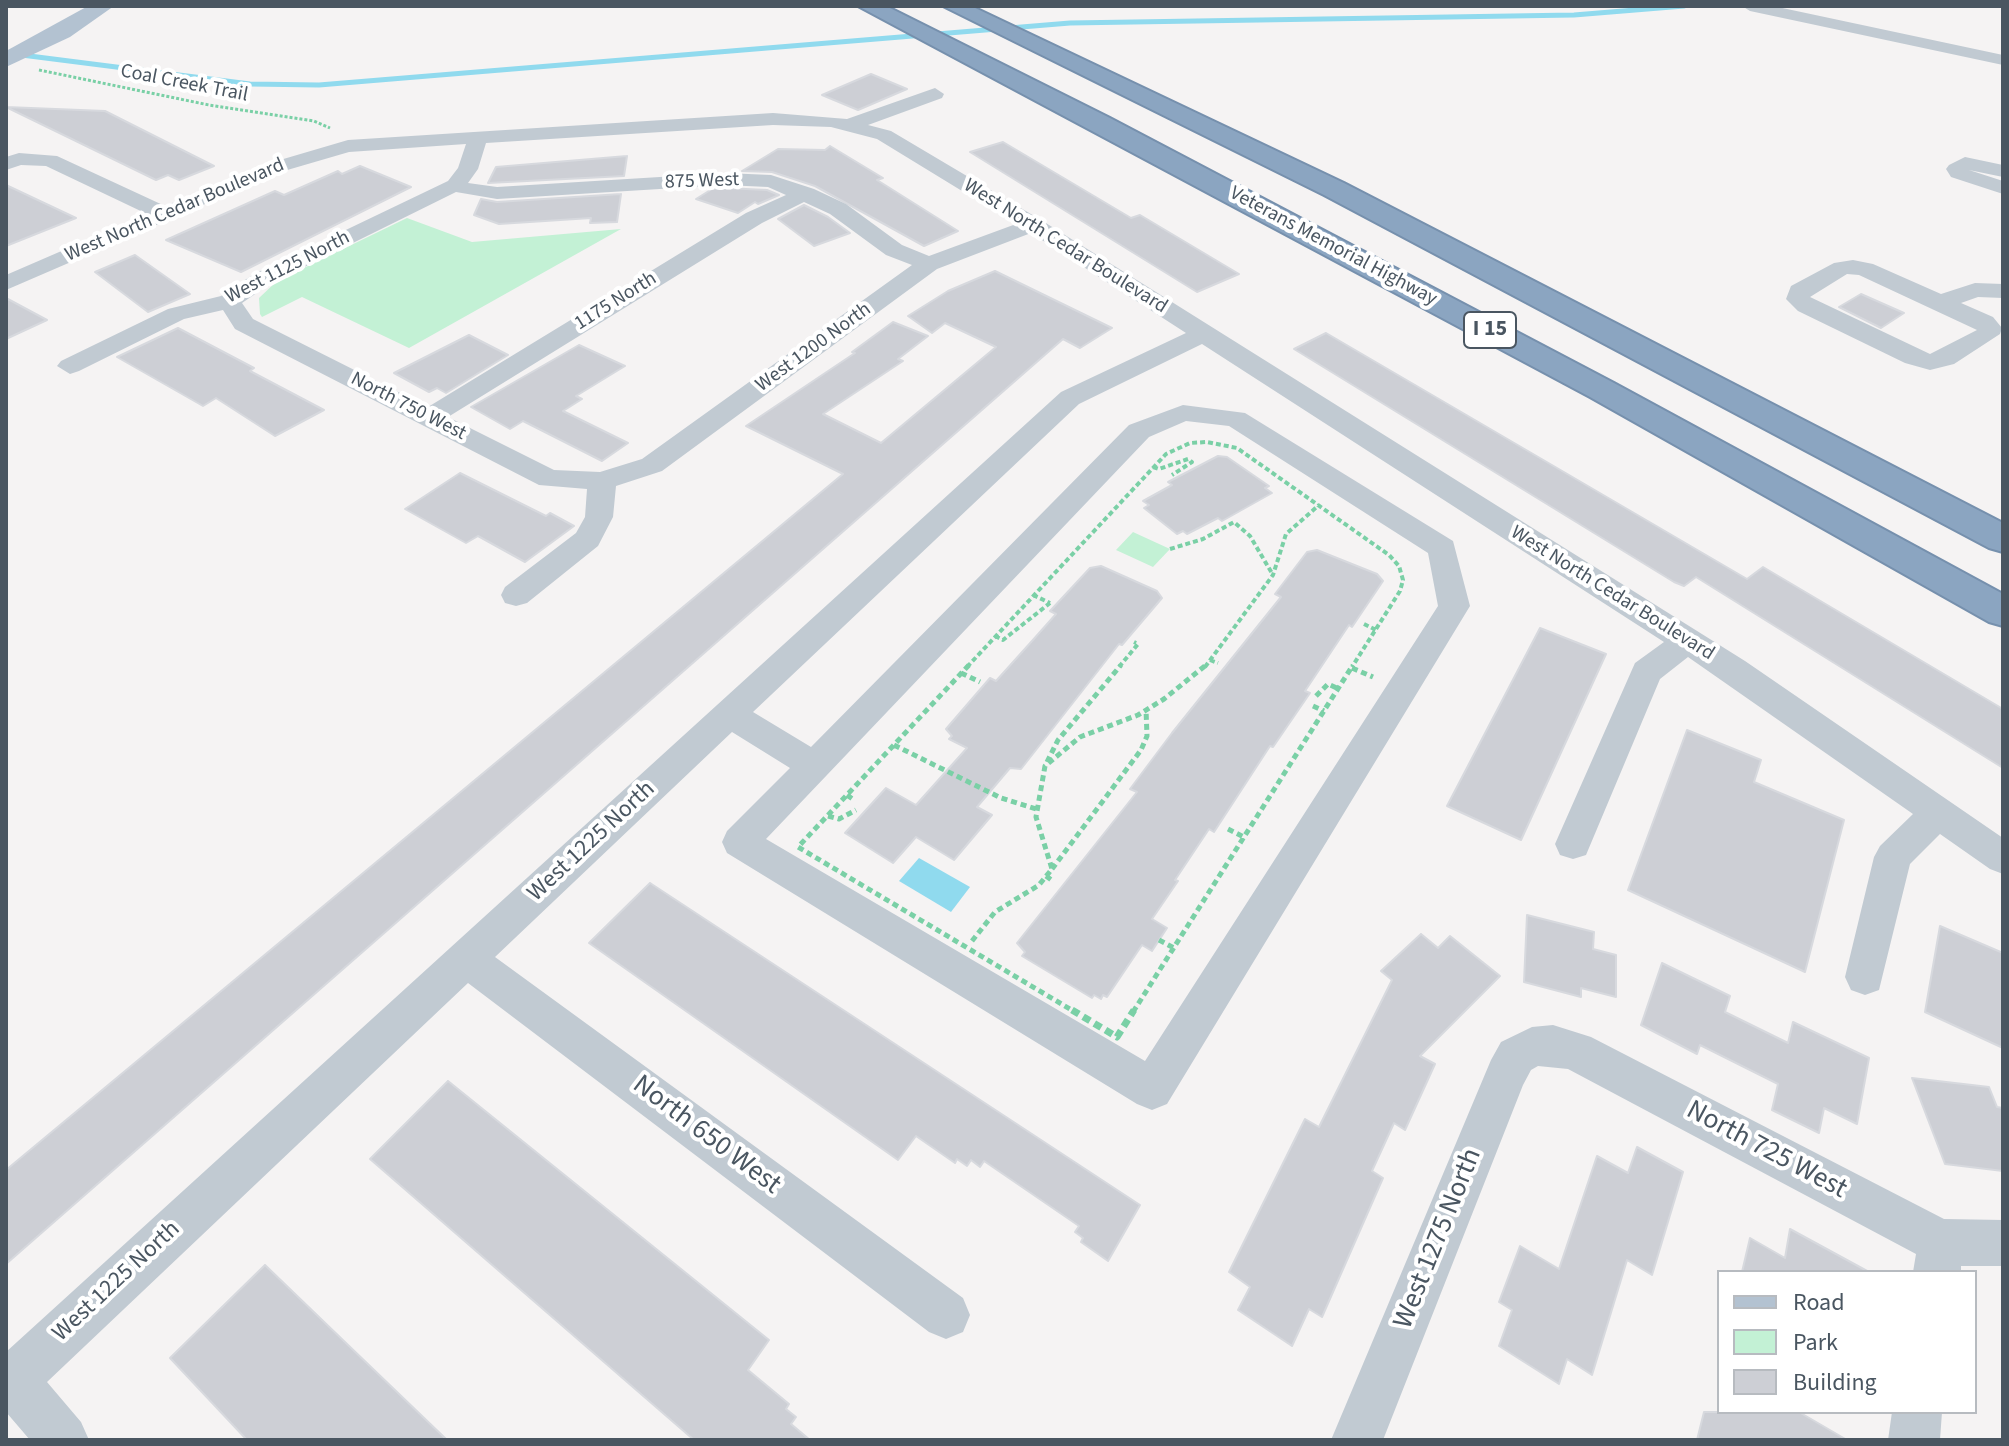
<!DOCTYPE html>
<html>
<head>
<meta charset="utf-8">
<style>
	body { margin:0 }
	#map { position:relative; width:2009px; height:1446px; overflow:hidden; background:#f5f3f3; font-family:"Source Sans 3",sans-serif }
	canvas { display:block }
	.frame { position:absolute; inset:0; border:8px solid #4a5661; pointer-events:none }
	.legend { position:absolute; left:1717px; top:1270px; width:260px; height:144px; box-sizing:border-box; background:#fff; border:2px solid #b7bbc0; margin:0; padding:10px 14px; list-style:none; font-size:24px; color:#4a5661 }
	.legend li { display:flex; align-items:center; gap:16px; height:40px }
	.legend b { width:40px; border:2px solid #b7bbc0 }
</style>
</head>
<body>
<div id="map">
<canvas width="2009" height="1446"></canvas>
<div class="frame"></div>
<ul class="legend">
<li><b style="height:10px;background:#b3c2d1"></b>Road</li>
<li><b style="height:22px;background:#c3f1d5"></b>Park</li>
<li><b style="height:22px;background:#cdcfd5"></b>Building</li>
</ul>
</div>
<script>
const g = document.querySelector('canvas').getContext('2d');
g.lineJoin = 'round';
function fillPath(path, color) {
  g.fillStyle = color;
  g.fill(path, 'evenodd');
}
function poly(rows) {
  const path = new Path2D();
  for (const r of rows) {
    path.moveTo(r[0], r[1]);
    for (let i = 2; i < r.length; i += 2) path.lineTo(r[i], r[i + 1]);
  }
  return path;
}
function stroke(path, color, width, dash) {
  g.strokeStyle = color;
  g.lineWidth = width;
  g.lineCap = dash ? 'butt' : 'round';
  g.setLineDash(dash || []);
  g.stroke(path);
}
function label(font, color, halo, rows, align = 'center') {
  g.font = font + ' "Source Sans 3",sans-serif';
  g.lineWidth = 8;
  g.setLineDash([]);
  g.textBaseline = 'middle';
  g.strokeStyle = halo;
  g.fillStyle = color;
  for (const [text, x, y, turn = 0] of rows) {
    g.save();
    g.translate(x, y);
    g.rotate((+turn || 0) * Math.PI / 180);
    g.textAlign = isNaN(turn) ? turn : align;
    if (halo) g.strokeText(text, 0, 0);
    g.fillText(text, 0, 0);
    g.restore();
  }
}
const green = poly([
	[407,218,472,242,621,229,409,348,302,297,262,317,260,314,259,298,277,281],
	[1133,532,1170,549,1153,567,1116,550]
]);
const water = poly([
	[919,858,970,887,951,912,899,881]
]);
const stream = poly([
	[6,53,250,84,319,85,1070,23,1574,15,1684,6]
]);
const building = poly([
	[871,74,907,89,858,110,822,95,871,74],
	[6,107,105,111,214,166,179,180,168,175,156,180,6,107],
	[1003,142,1131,218,1140,215,1239,274,1197,292,970,152,1003,142],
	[830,146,883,178,877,180,958,231,924,246,815,186,772,172,742,171,778,149,825,150,830,146],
	[627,156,624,176,488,183,496,167,627,156],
	[360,166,411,187,241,272,166,240,275,191,284,195,338,171,342,174,360,166],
	[6,185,76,218,6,246,6,185],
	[725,188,767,190,779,195,758,204,755,202,738,213,696,199,712,189,725,188],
	[621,194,617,222,590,223,591,218,499,224,474,215,481,199,497,202,621,194],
	[804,205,828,217,850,233,814,246,778,219,804,205],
	[135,255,190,294,148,312,95,272,135,255],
	[995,271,1112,328,1080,348,1063,339,6,1264,6,1170,843,474,746,426,855,353,852,352,893,322,928,336,898,359,903,361,823,414,881,443,996,347,945,323,932,333,908,316,948,291,995,271],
	[1861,294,1904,313,1881,328,1839,307,1861,294],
	[6,298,47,320,6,339,6,298],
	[178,328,254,368,250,371,324,410,275,436,216,398,203,406,117,357,178,328],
	[1326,333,1747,579,1763,567,2003,709,2003,768,1696,577,1684,586,1674,582,1294,349,1326,333],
	[469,335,508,355,446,393,437,388,429,392,394,373,469,335],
	[579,345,625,366,576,396,582,399,563,411,628,443,602,461,523,421,510,429,471,407,579,345],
	[1218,456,1227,457,1269,486,1265,488,1272,493,1222,521,1218,518,1187,534,1183,531,1177,534,1144,508,1149,505,1143,501,1172,485,1168,482,1218,456],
	[460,473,546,516,550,513,574,526,525,562,478,536,466,543,405,509,460,473],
	[1317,550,1377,574,1383,581,1352,627,1349,625,1305,691,1310,693,1273,747,1270,746,1214,832,1209,829,1175,880,1178,881,1152,919,1167,928,1152,951,1142,945,1107,997,1103,995,1101,999,1094,995,1092,998,1022,956,1025,952,1017,943,1137,792,1130,789,1172,733,1281,597,1275,594,1307,552,1317,550],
	[1101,566,1157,591,1162,598,1122,645,1119,644,1021,769,1010,768,977,807,992,815,954,860,916,837,893,863,845,833,886,788,916,805,967,748,949,739,952,736,946,729,990,678,996,681,1032,641,1056,614,1050,611,1090,568,1101,566],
	[1540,628,1606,654,1521,840,1447,806,1540,628],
	[1687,730,1761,760,1754,782,1844,820,1805,972,1628,890,1687,730],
	[650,883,1140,1205,1108,1261,1081,1242,1083,1238,1075,1232,1079,1226,984,1161,980,1167,971,1160,967,1166,957,1159,955,1163,916,1136,898,1160,589,943,650,883],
	[1527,915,1594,932,1593,949,1616,955,1616,997,1581,988,1581,997,1524,982,1527,915],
	[1940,926,2003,953,2003,1048,1925,1012,1940,926],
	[1421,934,1438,948,1450,936,1500,976,1420,1056,1435,1064,1405,1130,1394,1123,1372,1171,1383,1178,1322,1317,1309,1309,1292,1346,1238,1310,1250,1287,1229,1272,1305,1119,1319,1127,1392,980,1381,971,1421,934],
	[1662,963,1730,996,1725,1012,1788,1043,1793,1022,1869,1058,1857,1124,1824,1108,1819,1133,1772,1110,1778,1084,1700,1045,1697,1054,1641,1025,1662,963],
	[1912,1078,1989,1087,1997,1107,2003,1108,2003,1171,1945,1164,1912,1078],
	[448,1081,769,1340,748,1370,789,1404,786,1409,796,1417,791,1424,810,1440,694,1440,370,1159,448,1081],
	[1637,1147,1683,1172,1652,1275,1627,1260,1592,1375,1567,1359,1559,1384,1499,1346,1512,1310,1499,1302,1520,1246,1559,1269,1597,1156,1628,1173,1637,1147],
	[1790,1229,1869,1272,1742,1272,1750,1238,1785,1258,1790,1229],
	[265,1265,347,1344,447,1440,247,1440,170,1358,265,1265],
	[1704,1412,1799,1412,1847,1440,1697,1440,1704,1412]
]);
const pathFar3 = poly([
	[39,70,209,105,314,121,330,128]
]);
const pathFar2 = poly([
	[1153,467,1159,469,1188,459,1192,462,1172,475],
	[1170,549,1203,539,1234,522,1250,536,1273,575],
	[1033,595,1050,603],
	[1364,624,1376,630],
	[995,636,1003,640,1050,603],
	[1210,660,1218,663],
	[967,667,1166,454,1190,443,1207,442,1237,448,1389,555,1399,566,1403,580,1400,591,1352,667],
	[1119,667,1138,644,1134,642],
	[1205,667,1273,575,1286,534,1319,505]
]);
const pathFar1 = poly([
	[969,665,798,847,1075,1012],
	[1352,668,1373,677],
	[961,673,980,682],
	[1316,696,1328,684,1339,689],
	[1313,706,1324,711],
	[894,745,1001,798,1036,809],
	[1047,762,1058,740,1121,665],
	[847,795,854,800],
	[828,816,839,819,856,810],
	[1228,829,1244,837],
	[1052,869,1141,750,1147,736,1146,709],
	[1046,876,1054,882],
	[1159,940,1174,948],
	[972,941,995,912,1039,885,1052,869,1036,817,1045,766,1080,737,1138,715,1164,699,1206,665],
	[1133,1012,1353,665]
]);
const path = poly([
	[1072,1010,1117,1037,1134,1010]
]);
const minor = poly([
	[1742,6,1773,6,2003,55,2003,65,1750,11,1742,6],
	[935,88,944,94,942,98,868,125,891,131,1041,220,1745,661,2003,838,2003,874,1990,869,1940,834,1910,864,1879,990,1865,995,1851,990,1845,977,1874,857,1880,846,1913,814,1688,657,1660,679,1586,855,1573,859,1560,855,1555,844,1631,672,1635,663,1664,642,1202,344,1079,404,753,712,811,747,1129,425,1183,405,1245,413,1453,541,1470,606,1167,1104,1152,1110,1137,1104,727,853,722,842,727,831,790,768,732,732,495,957,963,1298,970,1315,963,1332,946,1339,929,1332,468,983,47,1382,81,1422,89,1440,30,1440,6,1412,6,1352,1061,392,1186,333,1031,233,937,269,662,471,616,486,613,517,598,546,527,603,516,606,505,603,501,595,505,587,576,533,585,517,587,489,539,485,235,329,223,310,184,319,79,371,70,374,57,366,61,361,168,309,221,296,254,274,448,181,458,168,466,144,349,152,277,173,6,290,6,275,147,214,46,166,21,165,6,170,6,157,19,153,57,156,165,206,263,165,348,140,773,113,847,119,935,88],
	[773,125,831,127,877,139,1016,224,929,256,902,245,846,204,814,189,771,175,725,173,497,187,468,183,478,169,486,143,773,125],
	[725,185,768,187,786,195,746,213,428,407,253,319,242,303,270,284,456,192,497,199,725,185],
	[804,202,830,214,886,255,912,265,642,459,600,472,554,470,448,417,762,223,804,202],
	[1186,421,1229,426,1428,553,1438,606,1145,1061,766,839,1149,437,1186,421],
	[1965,157,2003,165,2003,177,1969,170,2003,181,2003,194,1951,177,1946,169,1949,165,1965,157],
	[1853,260,1873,264,1941,294,1975,283,2003,284,2003,298,1978,297,1961,303,1993,317,2002,328,2000,334,1954,364,1930,370,1905,363,1798,311,1786,299,1791,286,1834,263,1853,260],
	[1847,274,1859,275,1977,330,1930,354,1810,297,1847,274],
	[1553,1025,1591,1037,1944,1219,2003,1220,2003,1266,1961,1266,1961,1272,1913,1272,1916,1254,1568,1069,1538,1066,1531,1070,1523,1085,1383,1440,1331,1440,1491,1060,1501,1042,1532,1027,1553,1025],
	[1892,1412,1942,1412,1940,1440,1888,1440,1892,1412]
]);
const major = poly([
	[88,6,114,6,70,37,6,67,6,51,88,6]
]);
const highway = poly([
	[858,6,886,6,1110,118,1614,383,2003,594,2003,626,1989,622,1590,397,858,6],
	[943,6,971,6,1344,183,2003,523,2003,552,1989,548,1324,195,943,6]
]);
const farStreetnames = [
	["Coal Creek Trail",184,84,11],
	["875 West",702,182,-2],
	["West North Cedar Boulevard",175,211,-23],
	["West North Cedar Boulevard",1065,247,32],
	["Veterans Memorial Highway",1333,247,28],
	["West 1125 North",288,268,-27],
	["1175 North",616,302,-32],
	["West 1200 North",814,348,-36],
	["North 750 West",408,407,27],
	["West North Cedar Boulevard",1612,594,32]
];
const shields = [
	[1490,330,52]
];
const shieldNames = [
	["I 15",1490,330]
];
const streetNames = [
	["West 1225 North",592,842,-43],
	["West 1225 North",117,1282,-43]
];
const nearStreetnames = [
	["North 650 West",706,1136,37],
	["North 725 West",1766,1151,28],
	["West 1275 North",1439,1239,-68]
];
fillPath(green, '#c3f1d5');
fillPath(water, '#90daee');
stroke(stream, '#90daee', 5);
fillPath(building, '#cdcfd5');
stroke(building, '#d7d9de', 2);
stroke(highway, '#7690ad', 4);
stroke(pathFar3, '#7ad0a6', 3, [3, 2]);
stroke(pathFar2, '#7ad0a6', 4, [5, 3]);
stroke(pathFar1, '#7ad0a6', 5, [6, 4]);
stroke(path, '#7ad0a6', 7, [8, 5]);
fillPath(minor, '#c1cad2');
fillPath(major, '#b3c2d1');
fillPath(highway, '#8ba5c1');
label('20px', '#4a5661', '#fff', farStreetnames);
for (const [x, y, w] of shields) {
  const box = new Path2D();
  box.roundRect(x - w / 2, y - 18, w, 36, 6);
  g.fillStyle = '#fff';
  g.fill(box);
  stroke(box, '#4a5661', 2);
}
label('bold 22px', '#4a5661', null, shieldNames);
label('24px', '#4a5661', '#fff', streetNames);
label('28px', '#4a5661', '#fff', nearStreetnames);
</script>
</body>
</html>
